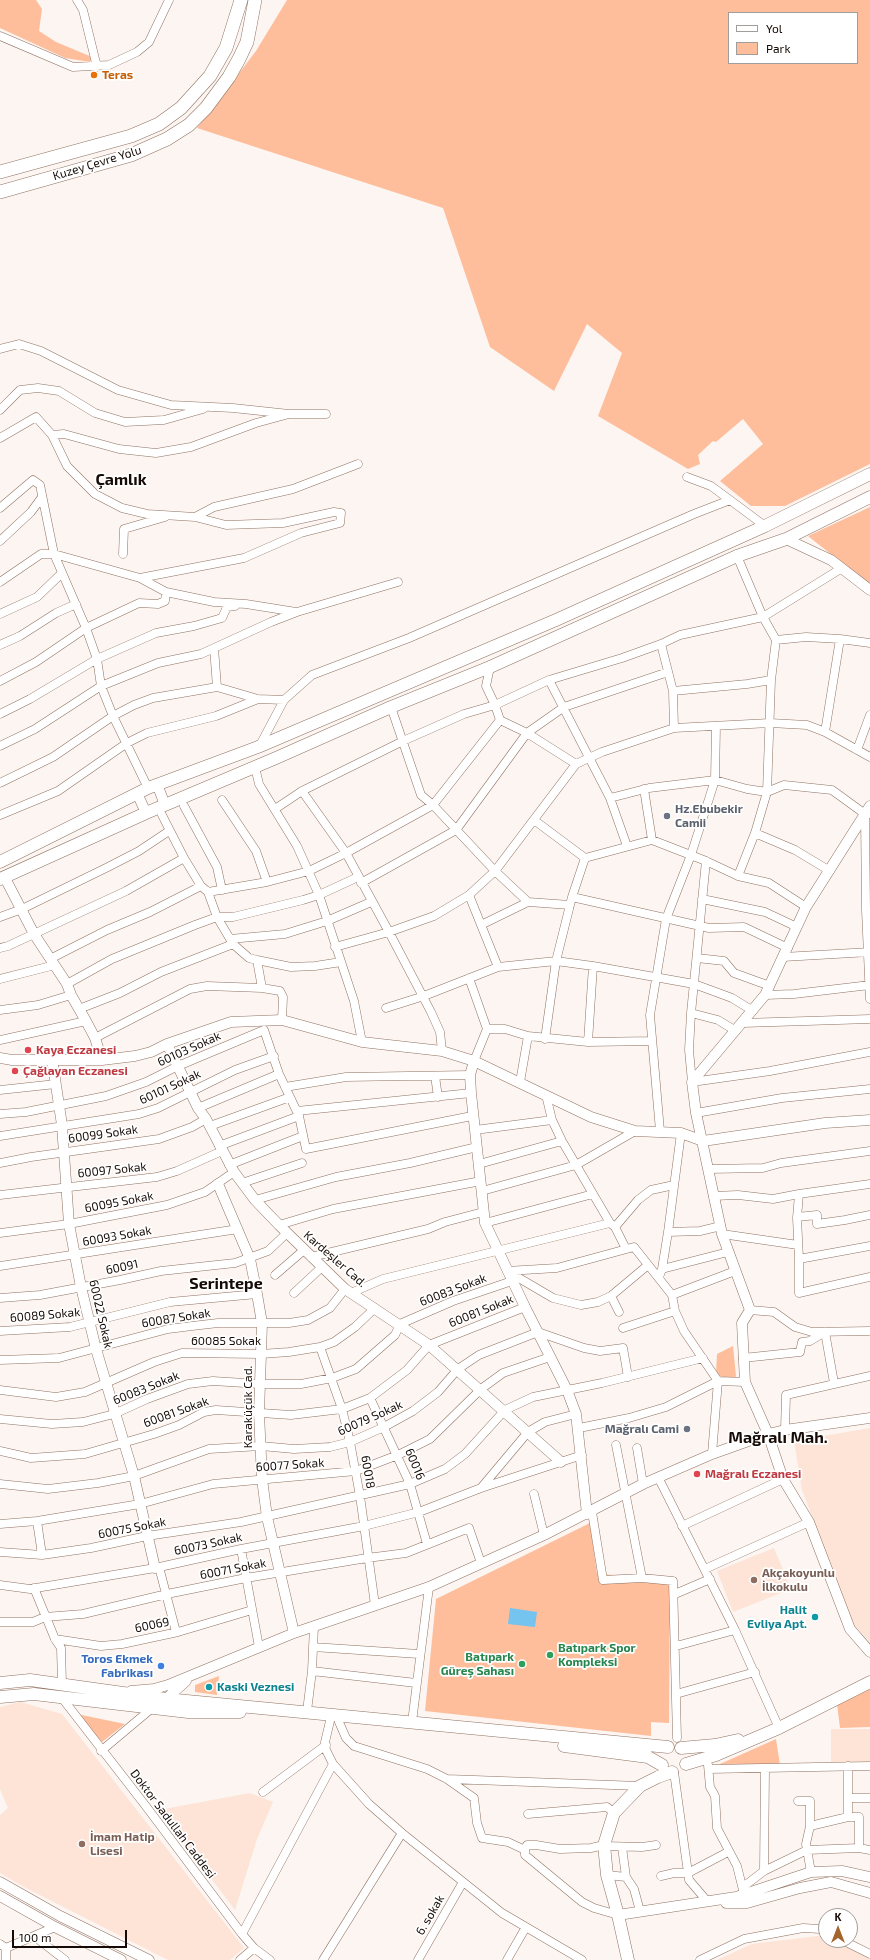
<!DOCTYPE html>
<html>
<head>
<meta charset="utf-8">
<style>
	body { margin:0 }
	#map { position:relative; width:870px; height:1960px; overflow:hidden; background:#fcf5f1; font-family:"Exo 2",sans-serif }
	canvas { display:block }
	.legend { position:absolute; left:728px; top:12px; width:130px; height:52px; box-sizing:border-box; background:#fff; border:1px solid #a19d9b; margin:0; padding:5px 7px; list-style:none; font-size:12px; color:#150a05 }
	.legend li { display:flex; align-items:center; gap:8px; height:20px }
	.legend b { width:20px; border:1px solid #a19d9b }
	.north { position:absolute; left:818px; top:1908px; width:40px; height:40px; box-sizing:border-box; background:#fff; border:1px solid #a19d9b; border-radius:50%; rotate:0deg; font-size:11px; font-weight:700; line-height:16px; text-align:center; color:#150a05 }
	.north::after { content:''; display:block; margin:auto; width:14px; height:18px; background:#a4652d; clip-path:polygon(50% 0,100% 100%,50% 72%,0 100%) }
	.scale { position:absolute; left:12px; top:1930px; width:115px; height:18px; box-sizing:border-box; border:2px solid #150a05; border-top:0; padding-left:5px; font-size:12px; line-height:14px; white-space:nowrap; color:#150a05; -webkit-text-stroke:3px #fff; paint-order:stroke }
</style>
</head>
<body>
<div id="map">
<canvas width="870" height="1960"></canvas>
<ul class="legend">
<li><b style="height:5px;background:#fff"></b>Yol</li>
<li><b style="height:11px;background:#febe9b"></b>Park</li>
</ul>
<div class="north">K</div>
<div class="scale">100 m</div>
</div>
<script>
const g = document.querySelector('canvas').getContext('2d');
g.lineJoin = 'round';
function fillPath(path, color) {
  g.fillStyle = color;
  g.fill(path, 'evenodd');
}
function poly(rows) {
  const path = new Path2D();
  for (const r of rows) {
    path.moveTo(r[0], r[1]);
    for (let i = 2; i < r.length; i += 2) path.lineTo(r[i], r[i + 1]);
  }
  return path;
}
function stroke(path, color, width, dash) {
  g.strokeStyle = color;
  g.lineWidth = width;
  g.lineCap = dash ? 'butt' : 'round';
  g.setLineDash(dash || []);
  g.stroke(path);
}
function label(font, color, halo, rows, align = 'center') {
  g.font = font + ' "Exo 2",sans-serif';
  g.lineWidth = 3.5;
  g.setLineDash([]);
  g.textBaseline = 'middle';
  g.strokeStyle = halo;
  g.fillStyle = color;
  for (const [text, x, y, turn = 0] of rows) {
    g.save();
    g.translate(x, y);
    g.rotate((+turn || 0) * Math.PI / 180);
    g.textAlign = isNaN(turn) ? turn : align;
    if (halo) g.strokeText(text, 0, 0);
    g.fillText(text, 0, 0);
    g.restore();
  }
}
const built = poly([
	[870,1428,870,1642,853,1624,802,1490,794,1441],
	[774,1548,791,1589,733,1612,717,1571],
	[20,1702,62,1714,244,1948,230,1960,168,1960,26,1888,0,1873,0,1815,8,1808,0,1789,0,1707],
	[831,1729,870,1729,870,1762,831,1762],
	[250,1793,273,1802,257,1839,235,1910,159,1810],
	[826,1935,826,1940,838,1940,870,1957,870,1960,717,1960,752,1944]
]);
const green = poly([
	[0,0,36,0,42,9,39,31,56,42,92,57,90,62,65,58,0,28],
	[287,0,870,0,870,464,785,506,751,506,720,481,763,444,743,419,716,442,713,441,698,455,700,464,688,469,598,416,622,353,587,324,554,391,490,347,443,208,197,128,256,51],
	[729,13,857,13,857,63,729,63],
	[870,507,870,583,856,574,808,536],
	[733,1346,736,1376,735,1378,725,1378,716,1374,717,1354],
	[590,1523,597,1574,670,1578,669,1723,651,1722,651,1736,425,1711,436,1599],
	[219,1676,217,1695,195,1692,195,1685],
	[870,1687,870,1727,840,1728,837,1704],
	[77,1714,125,1724,102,1742],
	[776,1739,780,1765,720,1767,720,1764]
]);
const water = poly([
	[510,1608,537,1612,535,1627,508,1624]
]);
const minor = poly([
	[77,0,83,10,97,67],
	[0,36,73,67,109,65,137,52,149,42,169,0],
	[0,349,19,344,41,351,118,390,171,405,233,408,289,414],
	[0,410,20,390,38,388,59,391,95,413,125,422,164,420,203,409],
	[52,435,64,434,119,449,156,453,191,447,256,423,289,414,326,414],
	[0,438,36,417,52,435,67,466,95,494,122,508,147,514,195,517,226,525,283,523,334,512,341,513,340,523,301,533,244,558,140,578],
	[687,477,711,486,730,500],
	[0,508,33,480,40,485,54,554,86,628,97,659,101,686,113,716,148,788],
	[195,517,214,507,293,489,358,464],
	[0,541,31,512,42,497],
	[123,554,124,529,165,517],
	[737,556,763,617,776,640,771,680,767,792,755,833,738,876],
	[0,582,41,554,54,554,140,578,166,592,214,602,246,604,296,612],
	[0,614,37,597,62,573],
	[776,640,806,637,840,639,870,643],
	[661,644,673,691,674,728],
	[0,645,20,636,56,613,76,604],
	[214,648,217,687,258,699,284,700],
	[549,680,610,798,627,846],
	[0,681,36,662,86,628,139,603,158,604,165,601,166,592],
	[673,691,747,684,771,680],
	[391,707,421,795,433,805,495,871,528,902],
	[0,714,30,699,97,659,156,633,194,626,222,618,227,607,235,606],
	[500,720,527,733,576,764],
	[825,732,840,639],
	[0,746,35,729,101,686,158,663,201,654,271,622,297,612,398,582],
	[259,747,284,700,312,675,409,638,694,514,730,500,765,526],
	[857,750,870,715],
	[255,767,259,784,297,846,319,895,354,1001,362,1042],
	[0,783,53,757,113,716,134,705,153,698,217,687],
	[644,789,652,840],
	[302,791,346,853,389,932,431,1012,440,1032,442,1051],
	[610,798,649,788,715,780,747,789,767,792,784,785,832,790,865,814,870,814],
	[222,800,256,851,267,882],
	[184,806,217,867,222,890],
	[275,809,302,791,403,741,464,714,495,705,549,680,622,658,661,644,680,635,763,617,842,568],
	[865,814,866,910,870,999],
	[0,815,58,791,127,743,147,733,216,716,258,699],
	[162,815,184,858,201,886,208,892,217,917,233,944,249,958,257,960,262,988,280,991,283,997,282,1020],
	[534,820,585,858],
	[755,833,795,850,830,871],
	[585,858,652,840,706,861,738,876,769,883,806,907],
	[706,861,691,1013,689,1050,692,1082,770,1071,870,1052],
	[361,883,456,830,527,733,564,707,668,672],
	[208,892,267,882,309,871,346,853,433,805,500,720,495,705,486,686,490,667],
	[469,895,498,967],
	[572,897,709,928,744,927,788,948],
	[702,899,765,912,797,927],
	[0,917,22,909,108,867,139,851,169,831],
	[481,925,528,902,570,905],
	[230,939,285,934,327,921,371,902],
	[335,947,389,932,434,916,469,895,495,871,576,764,602,752,674,728,770,723,807,725,825,732,870,757],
	[0,948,8,946,126,891,184,858],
	[783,957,870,952],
	[697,958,724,961,734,973,770,986],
	[50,959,107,930,150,912,201,886],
	[257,960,291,967,315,966,341,962],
	[469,978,487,1029,474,1061],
	[0,979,55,965],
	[67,984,112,959,195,925,217,917,233,917,303,900,319,895,358,877],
	[765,995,794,994,870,985],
	[386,1008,424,996,498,967,556,961,593,966,694,984,732,998,753,1011],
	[79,1009,120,993,161,972,233,944],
	[0,1010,38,1005,71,995],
	[691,1013,718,1020,736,1031],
	[743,1023,870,1019],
	[487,1029,505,1029,528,1036,588,1042,652,1041],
	[95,1038,190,989,207,986,262,988],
	[545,1039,556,961,572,897,585,858],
	[0,1040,86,1021],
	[588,1042,593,966],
	[435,1076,438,1097],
	[520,1082,528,1036],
	[285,1087,346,1077,470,1075],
	[0,1090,56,1084],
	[546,1095,552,1120,562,1141,610,1223,615,1227,626,1249],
	[198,1108,279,1074],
	[297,1111,471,1093],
	[696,1113,782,1098,870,1089],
	[0,1114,26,1112,106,1096,146,1082,178,1066,264,1030,279,1074,299,1116,306,1149,472,1116],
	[210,1126,290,1097],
	[475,1130,552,1120],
	[660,1131,650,1015,666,919,691,855,715,780,716,726],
	[0,1136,139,1114,158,1108,235,1070,274,1056],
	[219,1146,299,1116],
	[0,1163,31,1157,159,1139,192,1127,206,1119],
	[479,1164,562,1141],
	[229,1165,303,1136],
	[709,1169,763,1168,781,1163,870,1151],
	[242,1183,302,1163],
	[482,1191,576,1165,635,1131],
	[799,1194,797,1218,799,1259,799,1293,870,1277],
	[0,1195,157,1177,177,1171,222,1151],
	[713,1196,738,1195,773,1199,799,1194,870,1184],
	[255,1200,336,1177,410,1163,477,1147],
	[797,1217,817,1215,817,1224,845,1220,870,1215],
	[485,1223,593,1194],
	[279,1225,333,1209,481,1181],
	[615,1227,638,1200,651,1190,674,1185],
	[668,1232,700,1231,721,1226],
	[0,1233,69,1224,167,1205,205,1192,234,1172],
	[722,1234,798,1245],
	[311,1257,428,1229,445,1222,483,1212],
	[799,1259,870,1246],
	[0,1266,238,1229],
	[662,1269,728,1252],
	[507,1271,557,1268,634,1247,672,1295,675,1311,684,1331,718,1381,712,1454],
	[507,1271,553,1298,581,1305,598,1302,611,1296,648,1265],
	[275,1275,304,1250],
	[659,1277,662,1269,668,1232,681,1133],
	[294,1293,322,1267],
	[351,1293,383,1279,610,1223],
	[672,1295,735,1271],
	[611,1296,619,1312],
	[0,1298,40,1295,120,1280,161,1271,235,1263,268,1251,287,1233],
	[750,1310,774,1312,795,1327,812,1332,870,1331],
	[623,1328,675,1311],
	[0,1331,70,1327,170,1302,257,1294],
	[320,1347,342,1409,350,1442,360,1496,375,1605],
	[743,1358,800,1352,802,1342,810,1341,825,1332,834,1383],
	[0,1360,59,1358,168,1329,192,1326,218,1323,289,1323,308,1320,330,1308,345,1289],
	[0,1390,56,1397,85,1392,154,1362,182,1353,261,1354,289,1352,320,1347,334,1342,355,1327,375,1308],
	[370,1398,410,1484,427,1544],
	[0,1419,52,1424,83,1422,114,1414,147,1399,188,1384,213,1381,260,1384,301,1384,332,1378,356,1369,395,1335,400,1324,453,1301,512,1281],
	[579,1428,629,1418,666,1407,718,1381,745,1382],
	[785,1430,786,1395,870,1376],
	[616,1445,642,1578],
	[637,1448,643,1484],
	[0,1451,31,1458,85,1454,154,1434,179,1425,204,1412,216,1410,291,1415,342,1409,370,1398,407,1370,429,1345,525,1307],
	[658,1477,735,1630,779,1728],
	[0,1484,48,1489,98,1483,134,1476,209,1449,261,1446,294,1449,330,1447,350,1442,384,1427,413,1411,438,1392,458,1369,479,1355,538,1332,584,1348,600,1351,623,1348,628,1377],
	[481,1488,528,1432,545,1422,576,1414],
	[534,1494,544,1535],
	[592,1512,603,1580,642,1578,673,1581,677,1738],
	[37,1521,42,1555],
	[0,1524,37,1521,140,1504,213,1484,356,1471,398,1455,430,1439,481,1389,503,1373,550,1357],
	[682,1526,783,1479],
	[241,1549,259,1647],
	[0,1552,42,1555,91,1548,147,1536,241,1522,410,1484,445,1469,465,1454,505,1410,533,1397,602,1383,703,1358],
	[159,1567,176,1632],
	[705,1569,809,1522],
	[0,1585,30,1589,155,1568,241,1549,364,1526,419,1512,481,1488,582,1455],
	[34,1588,55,1639,61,1648,62,1684],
	[675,1594,710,1579],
	[0,1622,33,1622,45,1617,83,1614,167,1594,246,1578,367,1558,406,1553,469,1528,481,1563],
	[55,1639,101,1646,122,1644,178,1632,252,1610],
	[676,1646,735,1630],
	[313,1647,419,1654],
	[312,1671,416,1683],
	[676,1694,755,1672],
	[62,1698,145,1805,242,1934,254,1948,270,1960],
	[307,1711,312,1671,314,1626],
	[330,1721,325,1742,326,1750,333,1764,369,1804,402,1833,502,1913,582,1960],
	[339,1722,346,1738,354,1746,427,1769,447,1779,474,1798,477,1823,482,1838,508,1842,525,1850,525,1855,582,1902,594,1908,618,1915],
	[412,1722,429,1587],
	[101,1751,151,1709],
	[708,1765,710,1787,715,1796,717,1828,737,1866,744,1894],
	[709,1769,870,1766],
	[674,1772,689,1880,707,1901],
	[447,1779,640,1786],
	[263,1792,326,1745],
	[848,1798,870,1798],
	[798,1801,810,1801,810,1826,806,1844,811,1872],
	[528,1814,607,1807,614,1813],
	[848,1817,848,1766],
	[810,1826,848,1817,859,1817,859,1848],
	[604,1846,642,1847,656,1845],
	[622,1847,626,1877],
	[525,1850,527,1845,536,1845,560,1849,591,1848,604,1845],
	[764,1871,765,1769],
	[607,1875,626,1877,634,1889,640,1911],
	[661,1876,674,1873,688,1873,728,1852],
	[743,1887,764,1871,807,1850,859,1848,870,1850],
	[242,1934,333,1764],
	[34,1936,55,1927],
	[842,1940,870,1954],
	[0,1944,6,1948,34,1936,65,1960],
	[6,1960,6,1948],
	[240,1960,254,1948],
	[323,1960,402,1833],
	[418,1960,463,1882],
	[507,1960,526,1927],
	[700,1960,744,1939,803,1928,820,1929,826,1932]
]);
const tertiary = poly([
	[786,539,831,560,870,590],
	[157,784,165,805],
	[137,793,146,813],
	[870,806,806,907,765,995,692,1082,696,1113,722,1234,750,1310,742,1323,745,1382,768,1434,783,1479,809,1522,850,1629,870,1652],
	[5,878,34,934,67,984,71,995,86,1021,95,1038,102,1060],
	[167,1044,198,1108,206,1119,234,1172,255,1200,279,1225,345,1289,429,1345,561,1462],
	[0,1058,12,1060,102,1060,135,1056,151,1052,167,1044,231,1022,282,1020,362,1042,442,1051,474,1061,591,1117,635,1131,681,1133,703,1141,825,1123,870,1120],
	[52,1059,62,1125,69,1224,81,1287,96,1349,134,1476,155,1568],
	[474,1061,470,1075,471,1093,485,1223,525,1307,567,1390,576,1414,587,1514],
	[218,1184,250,1259,257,1294,262,1323,259,1413,262,1479,267,1517,294,1633],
	[131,1691,154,1689,168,1685,294,1633,429,1587,544,1535,643,1484,712,1454,768,1434,785,1430,870,1418],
	[166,1699,186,1681],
	[0,1882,60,1916,149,1960],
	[0,1896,55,1927,121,1960],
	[726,1903,747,1903,800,1888,831,1882,870,1893],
	[618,1915,736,1897,811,1872,842,1871,870,1877]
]);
const secondary = poly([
	[0,862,148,788,258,747,556,620,765,526,870,474],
	[0,879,146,813,276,758,391,707,490,667,737,556,786,539,870,497],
	[0,1683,30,1680,166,1699,668,1747],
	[0,1697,34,1694,188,1712,240,1712],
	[564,1746,648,1757,662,1765],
	[681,1748,715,1745,738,1740],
	[686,1764,716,1755,779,1728,870,1682],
	[628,1960,618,1915,607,1875,604,1845,614,1813,640,1786,658,1777,672,1772]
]);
const primary = poly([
	[0,172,131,136,159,124,181,108,210,76,226,48,241,0],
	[0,192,131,155,167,139,189,125,206,108,229,77,239,59,247,42,255,0]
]);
const markers = [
	[94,75,4,"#e8710a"],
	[667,816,4,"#6b7280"],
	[28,1050,4,"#e0444e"],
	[15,1071,4,"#e0444e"],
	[687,1429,4,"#6b7280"],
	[697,1474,4,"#e0444e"],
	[754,1580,4,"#8d6e63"],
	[815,1617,4,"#0f9aa8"],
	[550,1655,4,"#2e9e5b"],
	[522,1664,4,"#2e9e5b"],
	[161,1666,4,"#3f7fe0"],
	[209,1687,4,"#0f9aa8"],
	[82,1844,4,"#8d6e63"]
];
const foodNames = [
	["Teras",102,75]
];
const streetNames = [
	["Kuzey Çevre Yolu",97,163,-17],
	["60103 Sokak",189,1049,-24],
	["60101 Sokak",170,1087,-25],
	["60099 Sokak",103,1134,-8],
	["60097 Sokak",112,1170,-6],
	["60095 Sokak",119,1202,-11],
	["60093 Sokak",117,1236,-10],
	["Kardeşler Cad.",335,1259,41],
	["60091",122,1267,-12],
	["60083 Sokak",453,1290,-21],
	["60081 Sokak",481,1311,-22],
	["60022 Sokak",101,1314,77],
	["60089 Sokak",45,1315,-5],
	["60087 Sokak",176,1318,-9],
	["60085 Sokak",226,1341],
	["60083 Sokak",146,1388,-22],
	["Karaküçük Cad.",248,1407,-90],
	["60081 Sokak",176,1412,-20],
	["60079 Sokak",370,1418,-24],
	["60016",415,1464,67],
	["60077 Sokak",290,1465,-4],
	["60018",368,1472,80],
	["60075 Sokak",132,1528,-11],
	["60073 Sokak",208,1544,-12],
	["60071 Sokak",233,1569,-11],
	["60069",152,1625,-12],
	["Doktor Sadullah Caddesi",173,1824,53],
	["6. sokak",430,1915,-60]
];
const worshipNames = [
	["Hz.Ebubekir",675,809],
	["Camii",675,823],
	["Mağralı Cami",679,1429,"right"]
];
const healthNames = [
	["Kaya Eczanesi",36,1050],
	["Çağlayan Eczanesi",23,1071],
	["Mağralı Eczanesi",705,1474]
];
const educationNames = [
	["Akçakoyunlu",762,1573],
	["İlkokulu",762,1587],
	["İmam Hatip",90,1837],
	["Lisesi",90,1851]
];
const cultureNames = [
	["Halit",807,1610],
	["Evliya Apt.",807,1624],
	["Kaski Veznesi",217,1687,"left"]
];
const leisureNames = [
	["Batıpark Spor",558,1648],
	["Kompleksi",558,1662],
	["Batıpark",514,1657,"right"],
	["Güreş Sahası",514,1671,"right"]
];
const shopNames = [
	["Toros Ekmek",153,1659],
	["Fabrikası",153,1673]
];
const districtNames = [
	["Çamlık",121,480],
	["Serintepe",226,1284],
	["Mağralı Mah.",778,1438]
];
fillPath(built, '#fde4d6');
fillPath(green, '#febe9b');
fillPath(water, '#75c3ef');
stroke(minor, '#907262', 9);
stroke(tertiary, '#907262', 11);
stroke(secondary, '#907262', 13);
stroke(primary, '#907262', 14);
stroke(minor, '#fff', 8);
stroke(tertiary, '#fff', 10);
stroke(secondary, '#fff', 12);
stroke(primary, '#fff', 13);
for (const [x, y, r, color] of markers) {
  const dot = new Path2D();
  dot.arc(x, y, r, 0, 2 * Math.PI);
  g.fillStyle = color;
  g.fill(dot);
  stroke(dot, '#fff', 1.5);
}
label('bold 12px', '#c56008', '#fff', foodNames, 'left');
label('12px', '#150a05', '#fff', streetNames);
label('bold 12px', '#5b616d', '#fff', worshipNames, 'left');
label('bold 12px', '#be3a42', '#fff', healthNames, 'left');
label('bold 12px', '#785e54', '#fff', educationNames, 'left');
label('bold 12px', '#0d838f', '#fff', cultureNames, 'right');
label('bold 12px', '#27864d', '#fff', leisureNames, 'left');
label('bold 12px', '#366cbe', '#fff', shopNames, 'right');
label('bold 16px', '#150a05', '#fff', districtNames);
</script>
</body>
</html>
